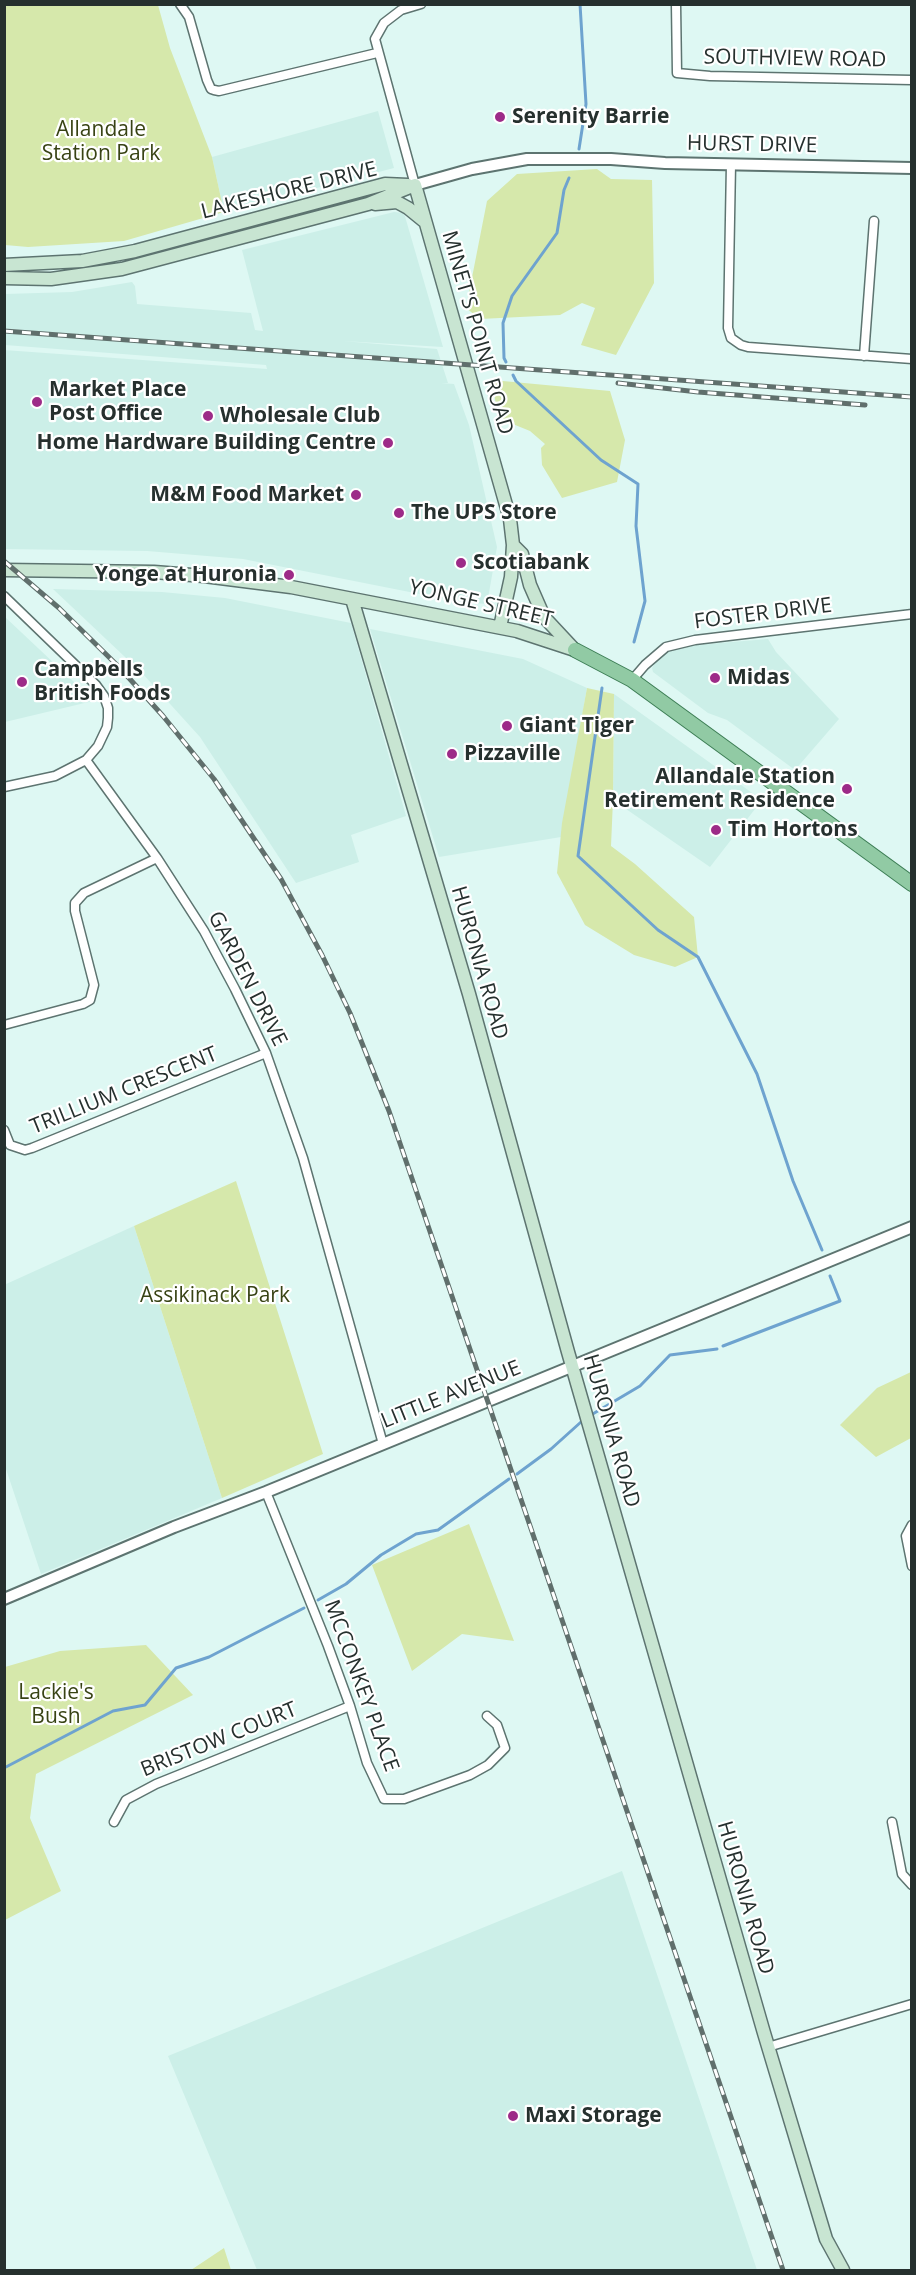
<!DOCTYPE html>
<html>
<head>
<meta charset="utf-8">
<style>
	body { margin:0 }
	#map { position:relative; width:916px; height:2275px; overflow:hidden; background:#def8f3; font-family:"Open Sans",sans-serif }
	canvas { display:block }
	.frame { position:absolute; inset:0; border:6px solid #26302e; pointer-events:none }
</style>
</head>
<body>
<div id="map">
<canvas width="916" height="2275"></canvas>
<div class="frame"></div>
</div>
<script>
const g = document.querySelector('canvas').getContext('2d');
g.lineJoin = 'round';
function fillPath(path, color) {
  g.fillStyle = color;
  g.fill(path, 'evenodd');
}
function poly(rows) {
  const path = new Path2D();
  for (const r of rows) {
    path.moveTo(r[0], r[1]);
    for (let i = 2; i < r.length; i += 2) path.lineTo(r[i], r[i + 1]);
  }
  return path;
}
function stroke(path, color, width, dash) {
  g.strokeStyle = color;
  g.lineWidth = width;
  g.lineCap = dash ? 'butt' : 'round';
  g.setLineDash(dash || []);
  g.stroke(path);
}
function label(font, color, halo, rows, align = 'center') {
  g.font = font + ' "Open Sans",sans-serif';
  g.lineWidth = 4.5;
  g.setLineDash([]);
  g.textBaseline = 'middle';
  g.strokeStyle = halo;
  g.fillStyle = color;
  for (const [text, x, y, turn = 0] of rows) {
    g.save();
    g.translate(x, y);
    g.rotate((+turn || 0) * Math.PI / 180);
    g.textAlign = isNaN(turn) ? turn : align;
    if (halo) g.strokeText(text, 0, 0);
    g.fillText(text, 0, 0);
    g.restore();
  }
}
const built = poly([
	[378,111,394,168,224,212,212,157],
	[394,212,404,213,443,347,343,341,437,349,448,383,441,383,454,384,469,425,497,547,487,604,460,602,243,559,147,551,4,549,4,350,267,369,266,365,5,345,5,294,72,292,132,282,135,286,137,304,251,313,255,330,263,331,242,250],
	[53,589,162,592,225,598,351,623,406,816,351,835,359,862,296,883,200,737,142,673],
	[4,616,91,698,93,701,5,722],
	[370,629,523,659,587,688,561,837,439,857],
	[768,639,776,652,839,719,795,770,727,720,708,713,653,672,652,668,658,659,669,651,696,645],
	[614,694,762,800,710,867,613,800],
	[134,1226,222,1498,41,1574,5,1466,4,1285],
	[622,1871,757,2270,257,2270,168,2056]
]);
const green = poly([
	[4,5,158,5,170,48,212,157,224,212,124,241,28,247,5,245],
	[597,169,611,179,652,180,654,283,616,355,581,345,595,308,582,303,560,315,480,319,466,308,487,201,517,174],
	[492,380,610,391,625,440,617,482,562,498,542,465,541,448,545,444,530,431,498,418],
	[587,688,614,694,613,800,611,846,635,864,694,917,698,957,675,967,634,955,585,925,557,873,562,823],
	[236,1181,323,1454,222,1498,134,1226],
	[911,1372,911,1438,876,1457,840,1425,877,1388],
	[469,1524,514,1641,462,1634,412,1671,372,1565],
	[146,1645,193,1695,36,1774,30,1818,61,1891,5,1920,5,1667,60,1651],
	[224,2248,231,2270,191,2270]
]);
const stream = poly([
	[579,149,586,104,580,4],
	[506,362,504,358,503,323,512,296,557,233,564,190,569,178],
	[513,375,516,381,601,460,638,484,636,526,645,601,634,642],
	[602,688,578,856,658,930,698,957,757,1074,793,1181,822,1250],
	[723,1346,840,1301,830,1276],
	[591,1415,640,1386,670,1355,717,1349],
	[517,1474,551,1449,581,1422],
	[318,1600,346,1584,381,1555,416,1534,438,1530,509,1479],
	[4,1768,113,1711,145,1705,176,1668,209,1657,304,1608]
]);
const minor = poly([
	[180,4,189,17,207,80,211,89,214,90,219,91,377,53],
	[676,4,677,73,710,76,912,80],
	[731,164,728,328,731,338,741,345,748,347,912,359],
	[415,185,375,39,384,23,401,10,421,4],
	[864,356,874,221],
	[4,596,96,685,104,696,108,708,108,718,107,727,98,746,86,760,55,776,4,787],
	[632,680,645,665,666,647,695,640,912,614],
	[86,760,157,858,204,931,235,989,266,1053,303,1158,383,1444],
	[4,1025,83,1004,90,1000,94,985,75,911,75,903,84,893,157,858],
	[4,1130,10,1145,25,1150,32,1148,266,1053],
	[266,1492,328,1646,350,1706,367,1763,384,1799,404,1799,470,1775,488,1765,505,1748,497,1725,487,1716],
	[912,1525,906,1536,912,1566],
	[114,1822,126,1800,156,1784,350,1706],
	[892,1822,902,1874,912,1885],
	[768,2047,912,2004]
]);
const tertiary = poly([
	[415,185,472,169,527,159,611,159,665,163,912,168],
	[4,1599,174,1527,266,1492,912,1227]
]);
const secondary = poly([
	[415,185,510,519,513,545,511,577,500,627],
	[375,204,397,202,408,208,424,221],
	[4,265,82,261,135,251,385,184,408,185],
	[4,278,51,279,122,269,368,204,415,185],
	[513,545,522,554,530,585,544,617,572,647],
	[4,570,154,572,204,576,291,587,517,631,575,650],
	[352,599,469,994,568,1352,764,2033,826,2239,843,2270]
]);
const primary = poly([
	[575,650,632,680,912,884]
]);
const rail = poly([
	[4,331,912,397],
	[618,383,698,392,865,405],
	[4,561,59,608,120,668,163,716,214,779,281,879,322,955,350,1013,389,1111,783,2270]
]);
const markers = [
	[500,117,6,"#9d2b88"],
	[37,402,6,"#9d2b88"],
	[208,416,6,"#9d2b88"],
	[388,443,6,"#9d2b88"],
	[356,495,6,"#9d2b88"],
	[399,513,6,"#9d2b88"],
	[461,563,6,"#9d2b88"],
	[289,575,6,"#9d2b88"],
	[715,678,6,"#9d2b88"],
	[22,682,6,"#9d2b88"],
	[507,726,6,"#9d2b88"],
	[452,754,6,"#9d2b88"],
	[847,789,6,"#9d2b88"],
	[716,830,6,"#9d2b88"],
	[513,2116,6,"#9d2b88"]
];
const streetNames = [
	["SOUTHVIEW ROAD",795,59,1],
	["HURST DRIVE",752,145,1],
	["LAKESHORE DRIVE",289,191,-14],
	["MINET'S POINT ROAD",477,333,74],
	["YONGE STREET",481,604,13],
	["FOSTER DRIVE",763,614,-7],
	["HURONIA ROAD",479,963,74],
	["GARDEN DRIVE",247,979,63],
	["TRILLIUM CRESCENT",124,1091,-22],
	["LITTLE AVENUE",451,1395,-22],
	["HURONIA ROAD",611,1431,74],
	["MCCONKEY PLACE",361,1686,70],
	["BRISTOW COURT",219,1740,-22],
	["HURONIA ROAD",745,1898,74]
];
const poiNames = [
	["Serenity Barrie",512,117],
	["Market Place",49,390],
	["Post Office",49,414],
	["Wholesale Club",220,416],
	["Home Hardware Building Centre",376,443,"right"],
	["M&M Food Market",344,495,"right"],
	["The UPS Store",411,513],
	["Scotiabank",473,563],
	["Yonge at Huronia",277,575,"right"],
	["Campbells",34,670],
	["British Foods",34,694],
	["Midas",727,678],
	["Giant Tiger",519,726],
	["Pizzaville",464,754],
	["Allandale Station",835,777,"right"],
	["Retirement Residence",835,801,"right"],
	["Tim Hortons",728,830],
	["Maxi Storage",525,2116]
];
const parkNames = [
	["Allandale",101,130],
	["Station Park",101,154],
	["Assikinack Park",215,1296],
	["Lackie's",56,1693],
	["Bush",56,1717]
];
fillPath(built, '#ccefe8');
fillPath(green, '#d6e8ab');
stroke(stream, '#6ea3cf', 3);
stroke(minor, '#5d7470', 11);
stroke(tertiary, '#5d7470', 14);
stroke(secondary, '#5d7470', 15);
stroke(primary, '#3c7d54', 16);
stroke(minor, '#fff', 8);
stroke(tertiary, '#fff', 10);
stroke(secondary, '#c8e5d2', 12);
stroke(primary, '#91caa4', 14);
stroke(rail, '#606f6c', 5);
stroke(rail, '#fff', 3, [9]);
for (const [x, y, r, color] of markers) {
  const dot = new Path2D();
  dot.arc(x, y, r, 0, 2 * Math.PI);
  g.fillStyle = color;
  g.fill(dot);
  stroke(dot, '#fff', 2);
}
label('21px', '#26302e', '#fff', streetNames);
label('bold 21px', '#26302e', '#fff', poiNames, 'left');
label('21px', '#384314', '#fff', parkNames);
</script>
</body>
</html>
